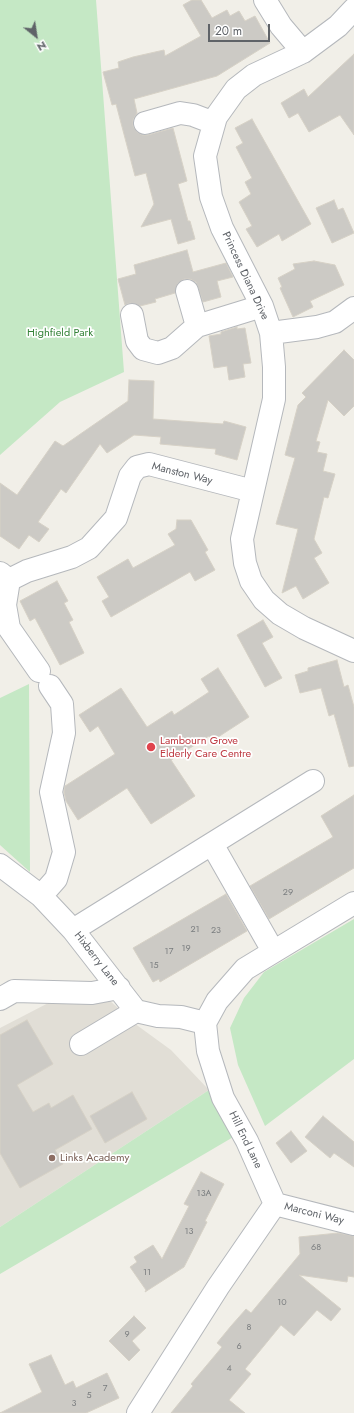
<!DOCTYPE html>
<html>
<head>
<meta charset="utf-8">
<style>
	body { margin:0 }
	#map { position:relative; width:354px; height:1413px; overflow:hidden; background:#f1efe8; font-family:Jost,sans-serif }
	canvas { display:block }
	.north { position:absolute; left:16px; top:16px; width:40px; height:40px; -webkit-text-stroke:3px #fff; paint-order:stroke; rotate:150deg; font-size:11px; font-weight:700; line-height:16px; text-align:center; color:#5f6368 }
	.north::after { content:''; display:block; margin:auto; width:14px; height:18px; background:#5f6368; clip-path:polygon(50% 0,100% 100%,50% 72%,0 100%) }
	.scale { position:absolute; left:208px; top:24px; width:62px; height:18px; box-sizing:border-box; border:2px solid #5f6368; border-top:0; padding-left:5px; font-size:12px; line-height:14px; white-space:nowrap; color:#5f6368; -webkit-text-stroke:3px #fff; paint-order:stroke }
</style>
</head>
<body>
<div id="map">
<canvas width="354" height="1413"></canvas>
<div class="north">N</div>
<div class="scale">20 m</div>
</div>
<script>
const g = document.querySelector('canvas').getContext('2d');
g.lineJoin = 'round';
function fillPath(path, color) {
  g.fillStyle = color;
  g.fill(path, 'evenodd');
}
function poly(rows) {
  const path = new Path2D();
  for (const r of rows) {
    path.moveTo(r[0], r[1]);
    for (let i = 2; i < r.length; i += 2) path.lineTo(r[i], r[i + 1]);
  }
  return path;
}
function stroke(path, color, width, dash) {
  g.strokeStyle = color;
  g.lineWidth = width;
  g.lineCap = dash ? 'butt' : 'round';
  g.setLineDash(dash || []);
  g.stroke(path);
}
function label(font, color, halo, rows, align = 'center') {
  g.font = font + ' Jost,sans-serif';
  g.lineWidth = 3.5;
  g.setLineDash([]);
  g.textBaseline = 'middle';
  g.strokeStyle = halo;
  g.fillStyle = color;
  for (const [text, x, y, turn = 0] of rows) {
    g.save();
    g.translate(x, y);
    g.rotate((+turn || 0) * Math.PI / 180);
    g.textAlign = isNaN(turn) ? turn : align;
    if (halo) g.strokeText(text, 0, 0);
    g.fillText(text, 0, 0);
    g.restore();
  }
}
const education = poly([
	[58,998,109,1000,138,1026,171,1050,209,1090,0,1227,0,1028]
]);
const green = poly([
	[0,0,96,0,124,372,60,402,0,455],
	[29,684,30,872,0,845,0,698],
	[354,919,354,1059,265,1126,238,1065,230,1028,244,998,264,972],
	[209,1090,235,1136,0,1274,0,1227]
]);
const building = poly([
	[192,0,201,0,212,18,227,10,230,16,239,11,245,21,255,16,270,43,217,76,134,99,137,113,133,120,133,126,137,132,142,135,148,135,173,128,187,181,178,184,188,221,190,221,195,239,178,244,171,219,141,227,154,204,146,173,135,176,116,104,112,105,103,72,119,68,118,62,133,57,164,50,165,56,201,36,183,5,192,0],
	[354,54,354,135,340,115,309,132,298,113,289,118,281,103,304,89,308,97,354,54],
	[252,119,311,224,282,241,279,234,257,247,246,229,252,226,239,202,251,194,245,182,252,178,236,147,243,143,235,128,252,119],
	[334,200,338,210,343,208,354,233,332,243,316,208,334,200],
	[187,250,193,272,226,263,233,277,217,281,221,297,203,302,196,282,190,279,184,279,178,283,175,293,155,299,156,302,140,306,130,303,125,305,118,279,136,274,134,265,187,250],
	[314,261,335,265,344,285,310,301,313,307,293,317,280,288,282,287,278,278,295,269,293,264,314,261],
	[237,327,237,329,245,328,251,363,243,364,245,377,229,380,227,366,214,368,209,336,221,334,221,332,237,327],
	[344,350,354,360,354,406,344,416,328,400,316,441,320,442,317,452,327,454,323,471,335,474,328,498,324,497,314,539,322,553,314,558,329,583,303,599,296,586,282,593,298,529,276,524,295,458,285,455,298,405,306,397,302,393,344,350],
	[129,380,154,381,153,419,223,424,224,421,246,427,237,460,215,454,216,449,160,444,161,437,134,435,107,453,100,444,66,493,61,489,38,522,49,529,39,542,29,535,19,549,0,536,0,483,17,495,55,441,63,446,128,401,129,380],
	[177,520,191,520,208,550,205,552,215,570,195,581,190,572,111,617,102,601,109,597,97,577,128,559,133,568,175,545,168,534,176,529,177,520],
	[57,581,68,601,64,603,73,620,69,622,84,653,60,665,35,618,30,621,20,601,57,581],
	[263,620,273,637,262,643,282,678,265,687,237,635,263,620],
	[337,660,344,687,348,685,354,707,354,766,349,767,334,714,329,716,321,688,300,693,295,675,308,671,308,668,337,660],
	[218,668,249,717,212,741,209,736,171,760,195,796,151,824,127,788,78,820,66,801,64,792,65,786,115,754,98,726,90,732,79,715,121,688,147,727,172,711,174,715,209,692,201,679,218,668],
	[354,795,354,868,269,919,250,886,333,837,321,816,354,795],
	[226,894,247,931,160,982,159,979,153,982,133,948,226,894],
	[27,1020,53,1064,17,1085,33,1112,49,1103,51,1108,73,1095,92,1129,55,1150,63,1164,20,1188,0,1153,0,1035,27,1020],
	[132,1092,147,1119,105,1143,90,1116,132,1092],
	[323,1116,354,1142,354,1167,334,1153,330,1158,305,1137,323,1116],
	[291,1131,307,1151,291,1163,276,1143,291,1131],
	[201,1172,224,1184,205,1221,207,1222,184,1267,145,1292,146,1290,130,1267,137,1262,134,1257,153,1245,162,1259,189,1206,184,1204,201,1172],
	[338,1233,354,1236,354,1277,348,1276,347,1282,299,1275,341,1309,331,1321,317,1310,294,1336,281,1325,245,1369,251,1374,229,1400,245,1413,171,1413,193,1386,191,1384,222,1347,217,1343,231,1326,246,1309,251,1313,300,1254,299,1237,338,1233],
	[134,1316,146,1328,132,1341,140,1350,129,1361,109,1341,134,1316],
	[51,1355,65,1385,73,1381,76,1388,107,1373,119,1398,86,1413,0,1413,42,1392,29,1364,51,1355]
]);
const minor = poly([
	[265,0,281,26,303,52],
	[354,9,338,26,303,52,254,75,236,89,216,117,205,156,211,197,222,228,262,306,271,333,274,367,274,399,242,539,245,563,251,581,264,600,280,614,304,628,354,651],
	[145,123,180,113,193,115,214,123],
	[187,291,197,326],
	[132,315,137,341,143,349,158,353,172,348,197,326,262,306],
	[271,333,317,327,335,322,354,308],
	[0,573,9,580,27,571,72,557,89,548,116,518,130,476,137,467,149,464,253,491],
	[9,580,5,605,9,628,39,671],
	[212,844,273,951],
	[0,865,41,896,73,930,136,1011,158,1016,181,1017,205,1023],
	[41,896,56,879,64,852,51,792,64,733,62,704,50,686],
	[73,930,313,781],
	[0,999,14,991,92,993,119,988],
	[81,1044,136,1011],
	[275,1204,247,1141,223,1098,208,1051,205,1023,217,1001,245,969,354,903],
	[275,1204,354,1224],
	[138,1413,218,1287,275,1204]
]);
const markers = [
	[151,747,5,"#e0444e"],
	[52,1158,4,"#8d6e63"]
];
const numberNames = [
	["29",288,893],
	["21",195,930],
	["23",216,931],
	["19",186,949],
	["17",169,952],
	["15",154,966],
	["13A",204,1194],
	["13",189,1232],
	["68",316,1248],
	["11",147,1273],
	["10",282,1303],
	["8",249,1328],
	["9",127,1335],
	["6",239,1347],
	["4",229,1369],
	["7",105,1389],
	["5",89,1396],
	["3",74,1404]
];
const streetNames = [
	["Princess Diana Drive",245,276,65],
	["Manston Way",182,474,14],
	["Hixberry Lane",96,959,52],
	["Hill End Lane",245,1140,64],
	["Marconi Way",314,1214,14]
];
const parkNames = [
	["Highfield Park",60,333]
];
const healthNames = [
	["Lambourn Grove",160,741],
	["Elderly Care Centre",160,754]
];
const educationNames = [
	["Links Academy",60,1158]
];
fillPath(education, '#e1ded6');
fillPath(green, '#c5e8c5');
fillPath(building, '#cccac5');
stroke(building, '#d6d1c6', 1);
stroke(minor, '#b5b8bc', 24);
stroke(minor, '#fff', 22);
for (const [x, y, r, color] of markers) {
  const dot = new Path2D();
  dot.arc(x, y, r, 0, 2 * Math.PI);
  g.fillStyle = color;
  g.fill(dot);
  stroke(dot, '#fff', 1.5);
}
label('9px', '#7a7d7f', null, numberNames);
label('11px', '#5f6368', '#fff', streetNames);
label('11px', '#348238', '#fff', parkNames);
label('11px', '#be3a42', '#fff', healthNames, 'left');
label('11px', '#785e54', '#fff', educationNames, 'left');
</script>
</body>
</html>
